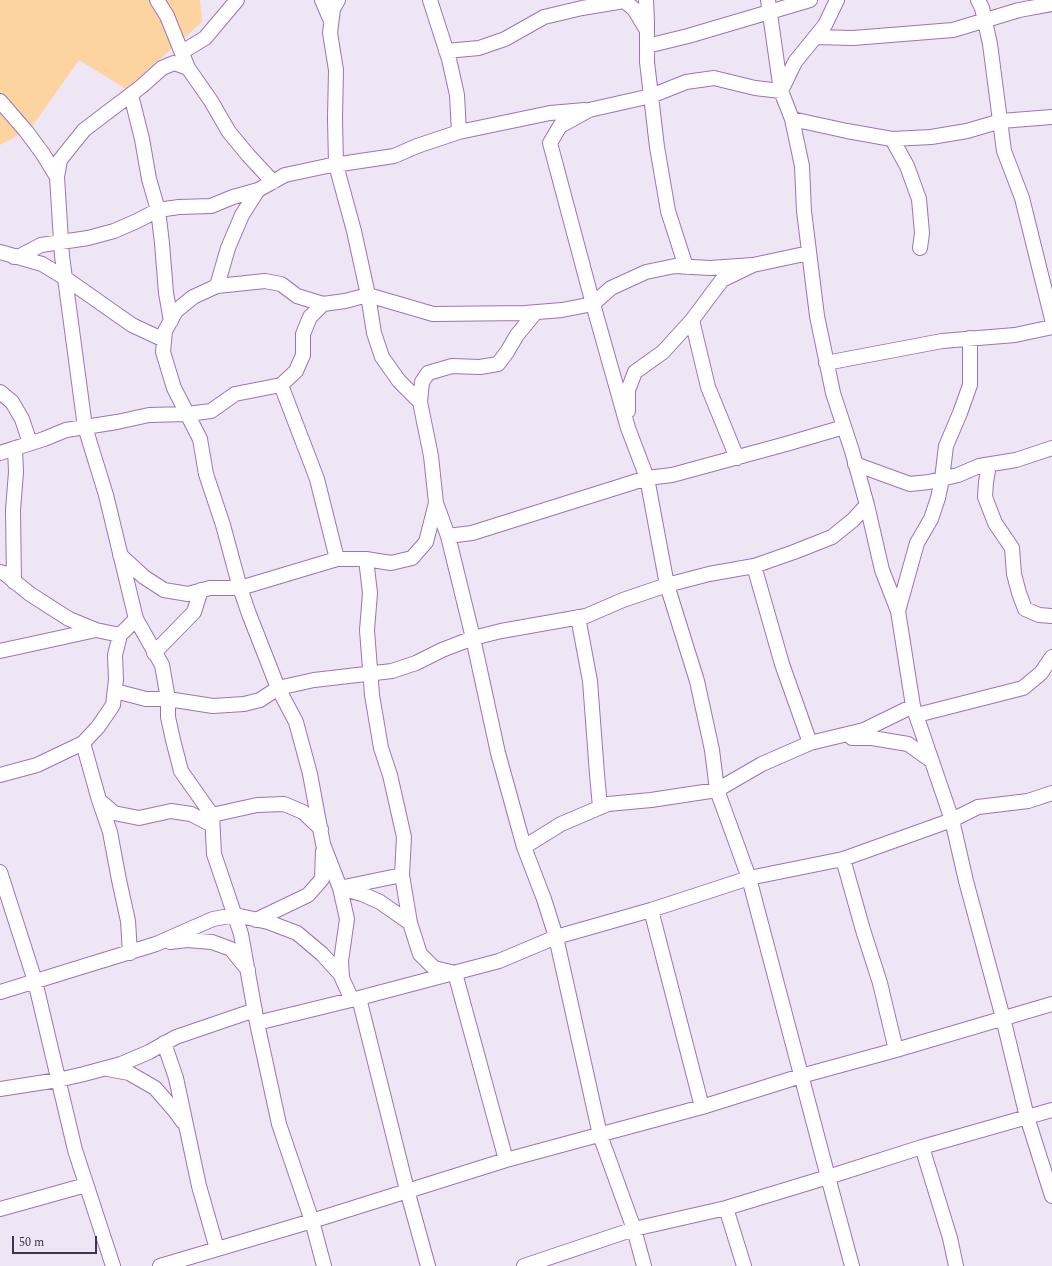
<!DOCTYPE html>
<html>
<head>
<meta charset="utf-8">
<style>
	body { margin:0 }
	#map { position:relative; width:1052px; height:1266px; overflow:hidden; background:#efe6f5; font-family:Spectral,serif }
	canvas { display:block }
	.scale { position:absolute; left:12px; top:1236px; width:85px; height:18px; box-sizing:border-box; border:2px solid #44314e; border-top:0; padding-left:5px; font-size:12px; line-height:14px; white-space:nowrap; color:#44314e; -webkit-text-stroke:3px #efe6f5; paint-order:stroke }
</style>
</head>
<body>
<div id="map">
<canvas width="1052" height="1266"></canvas>
<div class="scale">50 m</div>
</div>
<script>
const g = document.querySelector('canvas').getContext('2d');
g.lineJoin = 'round';
function fillPath(path, color) {
  g.fillStyle = color;
  g.fill(path, 'evenodd');
}
function poly(rows) {
  const path = new Path2D();
  for (const r of rows) {
    path.moveTo(r[0], r[1]);
    for (let i = 2; i < r.length; i += 2) path.lineTo(r[i], r[i + 1]);
  }
  return path;
}
function stroke(path, color, width, dash) {
  g.strokeStyle = color;
  g.lineWidth = width;
  g.lineCap = dash ? 'butt' : 'round';
  g.setLineDash(dash || []);
  g.stroke(path);
}
const green = poly([
	[0,0,200,0,202,22,126,89,79,60,31,128,0,145]
]);
const minor = poly([
	[157,0,167,16,188,68,211,101,229,132,248,155,273,182],
	[322,0,331,21],
	[338,0,333,9,330,33,336,70,335,118,336,165,354,231,368,295,374,333,382,357,399,381,420,402,431,456,436,503,448,536,473,638,498,753,524,847,544,899,556,937,600,1135,634,1229,644,1266],
	[430,0,449,59,457,95,459,132],
	[623,0,634,9,646,29],
	[646,0,647,22,647,62,657,147,668,211,686,267],
	[768,0,781,91,755,88,714,78,686,82,651,96,589,110,560,126,550,143,593,304,628,428,647,478,667,585,697,681,712,750,717,790,749,878,828,1177,852,1266],
	[837,0,825,25,795,62,781,91,792,119,802,166,804,211,817,316,833,393,852,451,867,505,882,570,898,611,913,706,952,820,966,881,1003,1018,1027,1117,1052,1196],
	[978,0,982,8,990,44,1004,151,1022,198,1052,319],
	[815,37,853,38,953,30,1019,10,1052,4],
	[647,46,688,36,810,0],
	[446,51,479,48,505,39,544,17,582,8,624,1],
	[182,52,205,38,237,0],
	[131,95,142,139,149,179,158,210,162,243,166,293,171,321],
	[0,101,26,131,43,154,57,177],
	[792,119,847,131,892,139,931,137,967,131,1001,121,1052,117],
	[892,139,907,166,919,199,922,233,920,248],
	[0,252,42,264,65,278,85,427,106,495,136,619,162,665,168,699,168,717,173,740,181,771,212,815,214,854,241,934,257,1023,359,998,499,961,556,937,651,910,749,878,843,859,952,820,978,807,1028,801,1052,793],
	[14,257,18,257,41,245,88,238,114,231,137,221,158,210,179,207,211,206,233,197,258,190],
	[217,286,228,248,242,215,258,190,285,175,327,166,394,156,417,146,459,132,550,113,585,110],
	[323,304,297,296,281,284,265,281,217,286,193,297,176,311,165,331,163,352,174,388,200,439,206,474,223,525,240,588,249,614,278,688,296,722,310,774,323,844,340,888,347,919,341,961,342,978,352,1000],
	[692,320,708,387,737,458],
	[164,340,132,325,65,278,62,256,57,177,60,160,84,130,142,86,162,68,174,63,188,68],
	[826,363,942,341,1015,335,1052,327],
	[281,385,317,479,337,559],
	[0,392,12,402,22,419,30,443],
	[420,402,422,382,428,373,452,366,480,367,498,364,507,352,517,335,535,313],
	[628,411,628,390,635,372,663,352,692,320,722,280,753,265,809,253],
	[0,453,44,439,66,430,117,422,149,415,187,414,211,411,235,394,281,385,296,371,303,355,303,334,310,317,323,304,345,301,368,295,433,314,525,313,562,310,593,304,611,288,646,272,675,266,710,268,753,265],
	[855,464,910,484,929,482,958,475,979,466,1016,460,1052,448],
	[989,465,986,482,985,497,995,523,1012,548,1014,574,1019,593,1025,609,1039,615,1052,616],
	[448,536,472,533,647,478,672,475,786,444,844,427],
	[120,555,144,577,164,590,188,594,210,588,240,588,337,559,366,559,391,563,412,558,426,542,436,503],
	[366,559,370,593,367,630,372,695,381,748,390,775,404,837,402,875,410,923,420,954,434,968,455,973,506,1160],
	[754,566,782,664,810,743],
	[0,572,4,573,30,594,69,619,96,630,120,635],
	[14,582,13,510,16,472,15,448],
	[898,611,917,543,931,519,938,498,942,479,946,446,960,413,970,385,970,338],
	[578,617,590,681,597,774,600,807],
	[0,651,96,630],
	[154,653,194,612,201,590],
	[115,691,146,699,168,699,213,706,244,704,260,700,278,688,314,680,392,671,416,663,442,650,473,638,501,631,586,616,623,600,667,585,709,574,754,566,794,552,832,537,853,520,867,505],
	[917,715,1023,688,1041,673,1052,657],
	[852,738,872,738,908,744,932,761],
	[83,743,99,800,110,832,119,880,128,921,130,953],
	[0,775,37,765,83,743,98,727,113,705,116,680,115,655,120,635,136,619],
	[99,800,114,813,139,818,171,811,191,814,212,825],
	[212,815,257,805,284,804,303,812,321,829],
	[524,847,561,824,608,804,651,800,717,790,762,764,810,743,864,730,913,706],
	[843,859,863,930,880,983,896,1050],
	[0,872,35,981,75,1150,113,1266],
	[344,887,402,875],
	[340,888,362,894,380,902,410,923],
	[651,910,702,1107],
	[256,920,308,895,322,879,323,851],
	[170,942,187,940,212,942,231,949,248,970],
	[0,992,156,944,213,919,235,915,268,922,297,933,322,954,341,975],
	[359,998,407,1190,428,1266],
	[257,1023,279,1124,312,1221,324,1266],
	[164,1043,176,1078,199,1186,217,1249],
	[108,1069,129,1073,155,1088,175,1111,183,1122],
	[0,1089,58,1080,84,1074,121,1064,149,1052,176,1037,255,1010],
	[922,1147,950,1238,956,1266],
	[726,1208,744,1266],
	[0,1209,86,1185],
	[160,1266,312,1221,506,1160,702,1107,801,1076,896,1050,1052,1004],
	[524,1266,634,1229,726,1208,828,1177,922,1147,1052,1110]
]);
fillPath(green, '#fdd3a0');
stroke(minor, '#9e73b6', 16);
stroke(minor, '#fff', 14);
</script>
</body>
</html>
